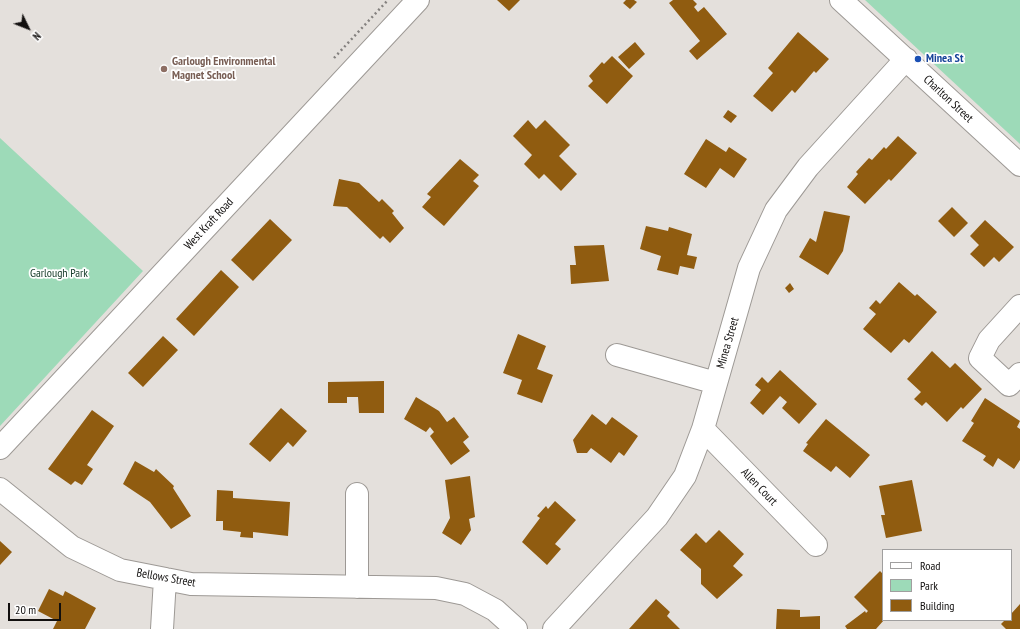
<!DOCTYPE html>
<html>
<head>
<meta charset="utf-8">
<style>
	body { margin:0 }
	#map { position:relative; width:1020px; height:629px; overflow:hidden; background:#e4e0dc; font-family:"PT Sans Narrow",sans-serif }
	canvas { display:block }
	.legend { position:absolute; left:882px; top:549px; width:130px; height:72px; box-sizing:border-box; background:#fff; border:1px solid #a09f9f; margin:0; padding:5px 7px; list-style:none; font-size:12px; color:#110f0e }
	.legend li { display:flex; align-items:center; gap:8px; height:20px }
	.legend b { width:20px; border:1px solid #a09f9f }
	.north { position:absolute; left:8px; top:8px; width:40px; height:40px; -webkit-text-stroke:3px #fff; paint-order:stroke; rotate:133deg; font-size:11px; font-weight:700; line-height:16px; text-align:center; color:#110f0e }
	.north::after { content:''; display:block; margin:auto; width:14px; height:18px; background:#110f0e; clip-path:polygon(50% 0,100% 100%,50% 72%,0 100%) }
	.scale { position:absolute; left:8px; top:603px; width:53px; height:18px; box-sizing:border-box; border:2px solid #110f0e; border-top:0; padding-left:5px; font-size:12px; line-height:14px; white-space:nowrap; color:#110f0e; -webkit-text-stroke:3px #fff; paint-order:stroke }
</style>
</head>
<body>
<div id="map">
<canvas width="1020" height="629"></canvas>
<ul class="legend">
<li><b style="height:5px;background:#fff"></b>Road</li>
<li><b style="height:11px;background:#9ddab8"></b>Park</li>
<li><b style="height:11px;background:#905c10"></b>Building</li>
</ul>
<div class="north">N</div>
<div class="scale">20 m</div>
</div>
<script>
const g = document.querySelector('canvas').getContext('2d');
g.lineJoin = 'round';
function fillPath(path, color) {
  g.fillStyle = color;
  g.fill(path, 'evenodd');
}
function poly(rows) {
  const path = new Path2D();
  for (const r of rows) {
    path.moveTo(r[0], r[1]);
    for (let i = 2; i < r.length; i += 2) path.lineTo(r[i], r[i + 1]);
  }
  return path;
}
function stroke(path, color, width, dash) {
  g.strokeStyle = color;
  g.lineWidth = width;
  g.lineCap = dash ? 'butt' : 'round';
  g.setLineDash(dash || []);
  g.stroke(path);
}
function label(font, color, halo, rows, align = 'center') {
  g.font = font + ' "PT Sans Narrow",sans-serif';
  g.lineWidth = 3.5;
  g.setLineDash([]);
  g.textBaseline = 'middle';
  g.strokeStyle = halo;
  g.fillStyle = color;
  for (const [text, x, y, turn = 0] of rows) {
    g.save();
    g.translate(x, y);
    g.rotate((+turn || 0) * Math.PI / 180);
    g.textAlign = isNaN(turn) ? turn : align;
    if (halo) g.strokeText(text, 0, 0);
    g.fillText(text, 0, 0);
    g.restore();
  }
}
const green = poly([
	[865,0,1020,0,1020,144],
	[0,138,143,271,0,426]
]);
const building = poly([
	[497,0,520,0,509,11],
	[626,0,634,0,637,2,630,9,623,3],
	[673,0,693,0,697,4,694,7,698,12,704,7,727,34,697,60,689,51,700,41,669,3],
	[798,32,829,59,816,73,814,71,795,93,792,90,772,112,753,96,773,73,768,68],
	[635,42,645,54,629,69,618,57],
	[612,56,633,76,607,104,588,86,593,81,589,76,602,62,604,64],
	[728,110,737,116,731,123,723,117],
	[528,120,536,129,545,120,570,145,559,156,577,174,561,191,544,174,539,179,524,164,532,155,513,136],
	[898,136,917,153,891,181,889,179,865,204,847,187,858,174,856,172,869,158,872,160,884,147,886,149],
	[706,139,726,152,729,147,747,159,734,178,720,168,706,188,684,174],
	[460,159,479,175,473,181,479,186,444,226,422,207,431,197,427,194],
	[339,179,359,183,379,202,382,199,394,211,392,213,404,228,390,243,383,236,380,239,347,207,333,206],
	[952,207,968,223,954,237,938,221],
	[824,211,850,216,843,251,828,275,799,257,810,238,816,242],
	[270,219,292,240,253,281,231,260],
	[985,220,1014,247,999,262,994,257,984,267,970,254,979,245,970,236],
	[646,226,668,231,669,227,692,234,687,255,697,257,694,269,680,266,678,275,657,270,661,256,640,249],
	[604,245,609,281,571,284,570,265,576,265,574,246],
	[221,270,239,287,194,336,176,319],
	[899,282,915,296,917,294,937,312,909,343,904,339,891,353,863,329,876,314,869,308,876,300,880,304],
	[790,283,794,289,789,293,785,288],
	[518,334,546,346,537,369,553,375,542,403,517,394,522,380,503,373],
	[163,336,178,350,143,387,128,373],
	[932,351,950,368,955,363,982,389,963,409,961,407,947,422,926,402,922,406,914,399,921,392,907,379],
	[780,370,817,404,799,424,782,408,787,402,780,396,763,415,750,403,761,390,755,385,762,377,768,383],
	[384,381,384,413,359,413,358,397,347,397,347,403,328,403,328,382],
	[416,397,439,411,447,422,454,417,469,437,463,442,470,451,451,465,430,436,434,432,430,427,426,432,404,419],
	[985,398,1020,421,1017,427,1020,429,1020,460,1014,469,998,458,993,467,983,460,986,456,962,441,974,423,971,421],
	[281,408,307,431,293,447,288,442,270,462,249,444],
	[92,410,114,426,87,465,93,469,82,485,75,481,71,485,48,469],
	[592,414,606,425,612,417,638,436,624,456,619,452,611,463,591,448,587,453,577,453,573,440],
	[826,419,870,455,850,478,836,466,831,472,803,451,808,444,806,443],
	[135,461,154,472,156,469,174,486,173,488,191,516,171,529,150,502,123,484],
	[470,476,475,517,469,519,471,530,461,545,442,533,450,518,445,480],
	[912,480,922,531,886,538,881,515,885,515,879,486],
	[217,490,233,491,233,498,290,502,288,536,253,532,253,538,240,537,241,532,223,530,223,521,216,521],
	[555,501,576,520,555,544,561,549,547,565,522,542,540,518,537,516,546,506,548,509],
	[719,530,744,554,733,566,743,575,717,599,701,584,701,569,680,550,696,533,706,543],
	[0,541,12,552,0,565],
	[880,571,883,574,884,620,876,629,847,629,845,626,865,611,866,613,868,611,854,597],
	[49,589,63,596,65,591,96,608,85,629,53,629,57,621,38,611],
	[656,599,670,612,667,616,680,629,629,629],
	[1020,604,1020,629,1006,629,1001,624,1005,620,1011,620,1011,614],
	[777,609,800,610,800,617,820,616,820,629,776,629]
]);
const path = poly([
	[334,58,388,0]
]);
const minor = poly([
	[841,0,1020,165],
	[1020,306,989,340,980,358,1009,385,1020,374],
	[617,355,716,383],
	[703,429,816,545],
	[0,448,418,0],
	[0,489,72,547,120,570,191,584,436,588,465,594,495,610,516,629],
	[357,494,357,587],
	[162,629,165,579],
	[554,629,657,517,685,476,703,429,749,268,776,210,808,167,906,59]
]);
const markers = [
	[918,59,4,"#1a4fb4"],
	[164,69,4,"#8d6e63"]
];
const transitNames = [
	["Minea St",926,59]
];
const educationNames = [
	["Garlough Environmental",172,62],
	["Magnet School",172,76]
];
const streetNames = [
	["Charlton Street",948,99,43],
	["West Kraft Road",209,224,-47],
	["Minea Street",728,343,-74],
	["Allen Court",759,487,46],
	["Bellows Street",166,578,10]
];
const parkNames = [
	["Garlough Park",59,274]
];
fillPath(green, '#9ddab8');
fillPath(building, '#905c10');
stroke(minor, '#9d9995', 24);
stroke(path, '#84817f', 2.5, [2, 3]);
stroke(minor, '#fff', 22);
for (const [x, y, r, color] of markers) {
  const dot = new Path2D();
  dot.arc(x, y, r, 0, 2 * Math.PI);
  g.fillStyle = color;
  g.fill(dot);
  stroke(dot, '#fff', 1.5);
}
label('bold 12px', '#164399', '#fff', transitNames, 'left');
label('bold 12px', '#785e54', '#fff', educationNames, 'left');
label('12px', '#110f0e', '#fff', streetNames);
label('12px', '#133927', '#fff', parkNames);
</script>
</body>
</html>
